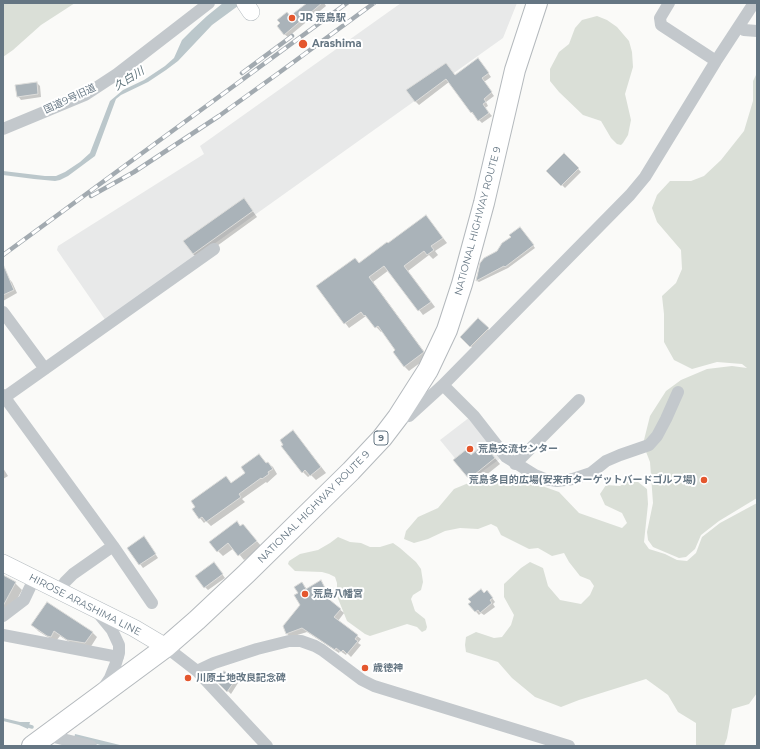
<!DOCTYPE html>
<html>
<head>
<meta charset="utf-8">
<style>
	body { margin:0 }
	#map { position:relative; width:760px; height:749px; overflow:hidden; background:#fafaf8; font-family:Montserrat,sans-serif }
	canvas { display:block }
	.frame { position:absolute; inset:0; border:4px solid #657683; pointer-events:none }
</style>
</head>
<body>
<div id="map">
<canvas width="760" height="749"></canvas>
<div class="frame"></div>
</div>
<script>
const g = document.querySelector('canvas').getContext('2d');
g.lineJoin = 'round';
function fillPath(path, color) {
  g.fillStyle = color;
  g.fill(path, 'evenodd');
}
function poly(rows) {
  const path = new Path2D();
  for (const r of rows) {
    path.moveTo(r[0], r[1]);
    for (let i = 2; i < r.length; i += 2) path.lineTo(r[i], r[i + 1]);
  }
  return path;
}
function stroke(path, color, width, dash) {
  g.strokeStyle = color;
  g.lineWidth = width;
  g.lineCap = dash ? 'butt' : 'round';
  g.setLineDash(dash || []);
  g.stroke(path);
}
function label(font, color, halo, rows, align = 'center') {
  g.font = font + ' Montserrat,"Noto Sans JP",sans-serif';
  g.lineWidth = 4;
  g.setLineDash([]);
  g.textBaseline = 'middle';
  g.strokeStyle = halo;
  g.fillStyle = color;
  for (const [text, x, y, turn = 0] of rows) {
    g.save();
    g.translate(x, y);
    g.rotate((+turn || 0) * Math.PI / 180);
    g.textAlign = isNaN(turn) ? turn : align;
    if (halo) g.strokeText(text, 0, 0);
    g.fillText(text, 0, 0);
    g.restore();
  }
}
const built = poly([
	[401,3,517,3,503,38,106,321,57,250,58,246,204,154,200,146],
	[470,417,501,458,472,479,440,440]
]);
const green = poly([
	[3,3,75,3,41,25,13,50,3,57],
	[597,16,607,20,617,27,629,41,632,52,633,67,625,94,631,120,628,135,623,143,621,145,617,144,611,138,601,121,583,115,559,92,550,81,550,69,559,52,569,44,575,28,582,20],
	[757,73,757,498,719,521,701,535,695,549,686,557,679,558,653,547,648,540,647,532,653,503,650,462,643,444,650,416,666,391,681,380,707,369,732,366,747,368,742,364,717,362,692,369,674,360,664,342,664,314,662,296,676,283,682,269,681,250,657,222,652,208,657,195,670,181,691,181,704,176,721,160,744,131,753,101,753,81],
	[499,475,511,475,559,492,579,513,622,528,627,523,622,513,605,505,600,494,606,485,620,486,633,478,647,489,648,504,644,542,649,549,665,554,677,560,687,561,696,553,702,537,720,523,757,503,757,693,749,704,732,709,727,738,724,746,696,746,696,723,678,712,668,695,646,679,579,700,561,707,535,697,512,678,498,662,466,652,465,645,466,637,476,632,494,638,502,637,511,625,514,615,504,597,504,584,521,568,530,562,543,568,548,586,560,600,581,604,590,595,594,586,590,580,580,576,569,562,564,553,552,556,538,548,529,549,501,535,497,527,491,524,478,529,460,528,445,531,428,539,414,543,404,539,406,531,418,517,438,508,454,489,471,482],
	[338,537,350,542,361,543,370,547,380,547,393,543,400,548,416,562,421,569,423,582,421,590,413,595,411,599,415,611,425,619,427,627,426,630,422,632,417,627,407,624,370,636,365,634,347,621,337,596,337,583,335,577,329,574,322,572,295,571,288,564,289,561,300,554,318,550,330,543]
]);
const water = poly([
	[223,3,242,3,212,25,178,61,166,70,148,82,121,95,116,99,95,156,68,176,60,180,55,181,34,179,3,175,3,171,45,176,56,176,65,172,80,162,90,153,110,101,123,90,144,80,165,66,174,58,182,40,192,30,207,16],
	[3,718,20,722,30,722,28,729,19,725,3,721],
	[75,734,124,746,105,746,74,739]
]);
const shadow = poly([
	[309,3,324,3,326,6,288,37,284,34,291,17],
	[481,63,491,77,484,82,494,96,486,102,488,106,485,108,492,116,482,123,471,112,449,82,419,105,415,101,446,64,455,76],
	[37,83,40,86,41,97,21,100,18,96],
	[564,154,581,172,565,188,548,171],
	[244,199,257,217,199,259,193,254],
	[426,216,447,243,435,251,438,255,433,259,429,255,408,271,435,307,423,315,389,270,373,282,428,357,409,371,404,366,397,350,382,331,381,332,366,316,349,328,318,287,360,264,388,245],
	[522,230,535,248,508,268,479,282,477,281,481,263,498,252],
	[9,279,12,282,17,293,3,301,3,281],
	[478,319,491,332,474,349,461,337],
	[298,437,326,473,316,480,311,475,308,477,303,472],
	[466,450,472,456,489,451,500,464,475,484,455,460],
	[259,455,267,464,268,463,273,467,277,474,267,483,266,482,242,499,245,502,211,526,206,521,204,523,200,518,226,477,232,484,246,473],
	[3,468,8,476,3,479],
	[237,522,241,527,243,525,262,547,244,560,234,548,223,556,218,551],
	[147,541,158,558,143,568,128,548],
	[217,567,225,578,208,590,205,587],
	[3,577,15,583,22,590,9,614,3,611],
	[321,582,328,592,323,595,344,613,338,621,361,639,358,643,361,645,351,657,347,653,346,655,340,651,339,653,307,632,291,637,287,634,301,605,299,593,302,583,307,589],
	[481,590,485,594,490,595,495,602,493,604,495,607,484,615,481,613,479,615,469,604],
	[33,625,92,632,97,637,90,648,74,645,60,636,56,641,54,641,38,631],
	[235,680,238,683,231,694,218,681]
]);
const stream = poly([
	[25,725,32,727]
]);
const building = poly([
	[307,3,322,3,284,35,277,26,280,23,277,20,287,12,290,16,307,3],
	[478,58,489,73,482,78,492,92,484,99,486,102,483,104,489,113,478,121,472,112,471,113,446,79,415,102,406,90,446,63,455,75,478,58],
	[37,82,38,94,17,97,15,85,37,82],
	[564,153,579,168,561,186,546,171,564,153],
	[244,198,253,211,193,254,183,241,244,198],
	[426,215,443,238,431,246,434,250,427,255,424,251,404,266,431,302,418,311,384,266,369,277,424,352,404,367,393,352,395,350,378,326,375,328,365,315,364,316,361,312,344,324,316,286,355,258,359,263,387,242,388,243,426,215],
	[520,227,534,245,505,267,504,266,476,281,480,263,484,258,497,251,502,243,511,237,509,235,520,227],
	[3,264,14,290,3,295,3,264],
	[478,318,489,328,470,347,460,337,478,318],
	[293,430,321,467,310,476,305,470,302,473,281,446,283,445,280,440,293,430],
	[484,444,495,458,469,479,453,460,467,449,471,455,484,444],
	[259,454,266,463,268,462,273,469,268,472,269,474,262,479,261,478,239,494,241,497,206,522,202,517,199,519,192,509,195,507,191,501,226,476,231,483,245,473,241,467,259,454],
	[237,521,240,526,243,524,257,541,238,556,228,543,217,552,209,542,237,521],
	[144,536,156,554,139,565,127,548,144,536],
	[214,562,223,574,204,588,195,576,214,562],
	[3,575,16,582,3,606,3,575],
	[321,580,325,588,319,591,341,609,334,617,358,635,355,639,358,641,347,654,343,650,341,652,336,648,335,650,302,628,286,634,283,626,300,605,294,595,298,593,294,587,302,582,306,589,321,580],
	[481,589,484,593,487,590,493,598,490,600,492,603,480,613,478,610,475,612,468,604,471,602,468,599,481,589],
	[47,602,93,632,85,643,67,640,54,631,51,637,47,636,31,625,47,602],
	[224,671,236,679,227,692,216,681,224,671]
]);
const minor = poly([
	[669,3,660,18,661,25,716,61],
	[740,26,744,30,757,31],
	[3,129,85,95,117,74,209,3],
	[3,312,45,369],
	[443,385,474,416,506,457,535,475,545,479,557,481,573,479,591,473,606,461,620,455,649,445,657,436,666,419,678,392],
	[3,395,113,546,73,574,65,582,59,591],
	[5,397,214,249],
	[398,417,409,416,443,385,630,195,645,177,716,61,754,3],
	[515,464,579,400],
	[113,546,152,603],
	[98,613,112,630,119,645,119,653,116,663,110,678,102,690],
	[3,616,24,600,34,579],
	[3,635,118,657],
	[166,647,197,671,267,746],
	[197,671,214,663,257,649,289,641,301,641,315,646,322,650,362,680,374,686,569,746],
	[46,735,91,746]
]);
const secondary = poly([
	[245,3,251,12],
	[3,563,134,628,166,647]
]);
const trunk = poly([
	[32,746,166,647,197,620,246,574,351,471,382,438,398,417,428,370,447,330,462,284,484,203,515,70,537,3]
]);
const rail = poly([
	[242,73,292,36],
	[91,196,134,172,219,116,280,72,374,3],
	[3,255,347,3]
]);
const markers = [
	[292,18,4,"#e4572e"],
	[303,44,5,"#e4572e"],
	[470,449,4,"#e4572e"],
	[704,480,4,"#e4572e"],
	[305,594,4,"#e4572e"],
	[365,668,4,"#e4572e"],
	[188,678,4,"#e4572e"]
];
const shields = [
	[381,438,14]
];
const shieldNames = [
	["9",381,438]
];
const poiNames = [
	["JR 荒島駅",300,18],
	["Arashima",312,44],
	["荒島交流センター",478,449],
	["荒島多目的広場(安来市ターゲットバードゴルフ場)",696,480,"right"],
	["荒島八幡宮",313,594],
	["歳徳神",373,668],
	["川原土地改良記念碑",196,678]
];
const streetNames = [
	["国道9号旧道",70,99,-25],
	["NATIONAL HIGHWAY ROUTE 9",478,221,-75],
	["NATIONAL HIGHWAY ROUTE 9",314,507,-45],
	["HIROSE ARASHIMA LINE",85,605,27]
];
const waterNames = [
	["久白川",129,79,-32]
];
fillPath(built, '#e8e9e9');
fillPath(green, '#dadfd7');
fillPath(water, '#bbc7cb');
fillPath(shadow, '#0003');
stroke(stream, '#bbc7cb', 3.5);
fillPath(building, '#aab3b9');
stroke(building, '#dcdcda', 1);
stroke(secondary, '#b3babf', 18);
stroke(trunk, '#b4b9bd', 22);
stroke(minor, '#c3c8cc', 12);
stroke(secondary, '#fff', 17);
stroke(trunk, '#fff', 20);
stroke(rail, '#a2aab0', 4.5);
stroke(rail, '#fff', 3, [9]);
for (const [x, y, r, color] of markers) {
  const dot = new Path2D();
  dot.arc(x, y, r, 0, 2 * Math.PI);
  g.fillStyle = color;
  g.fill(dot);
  stroke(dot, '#fff', 1.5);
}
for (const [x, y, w] of shields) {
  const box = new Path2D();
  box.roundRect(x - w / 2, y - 7, w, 14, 3);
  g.fillStyle = '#fff';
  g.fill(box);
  stroke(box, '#657683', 1);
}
label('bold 9px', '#657683', null, shieldNames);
label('bold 10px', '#657683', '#fff', poiNames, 'left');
label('10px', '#657683', '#fff', streetNames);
label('italic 11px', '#60757c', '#fff', waterNames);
</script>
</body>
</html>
